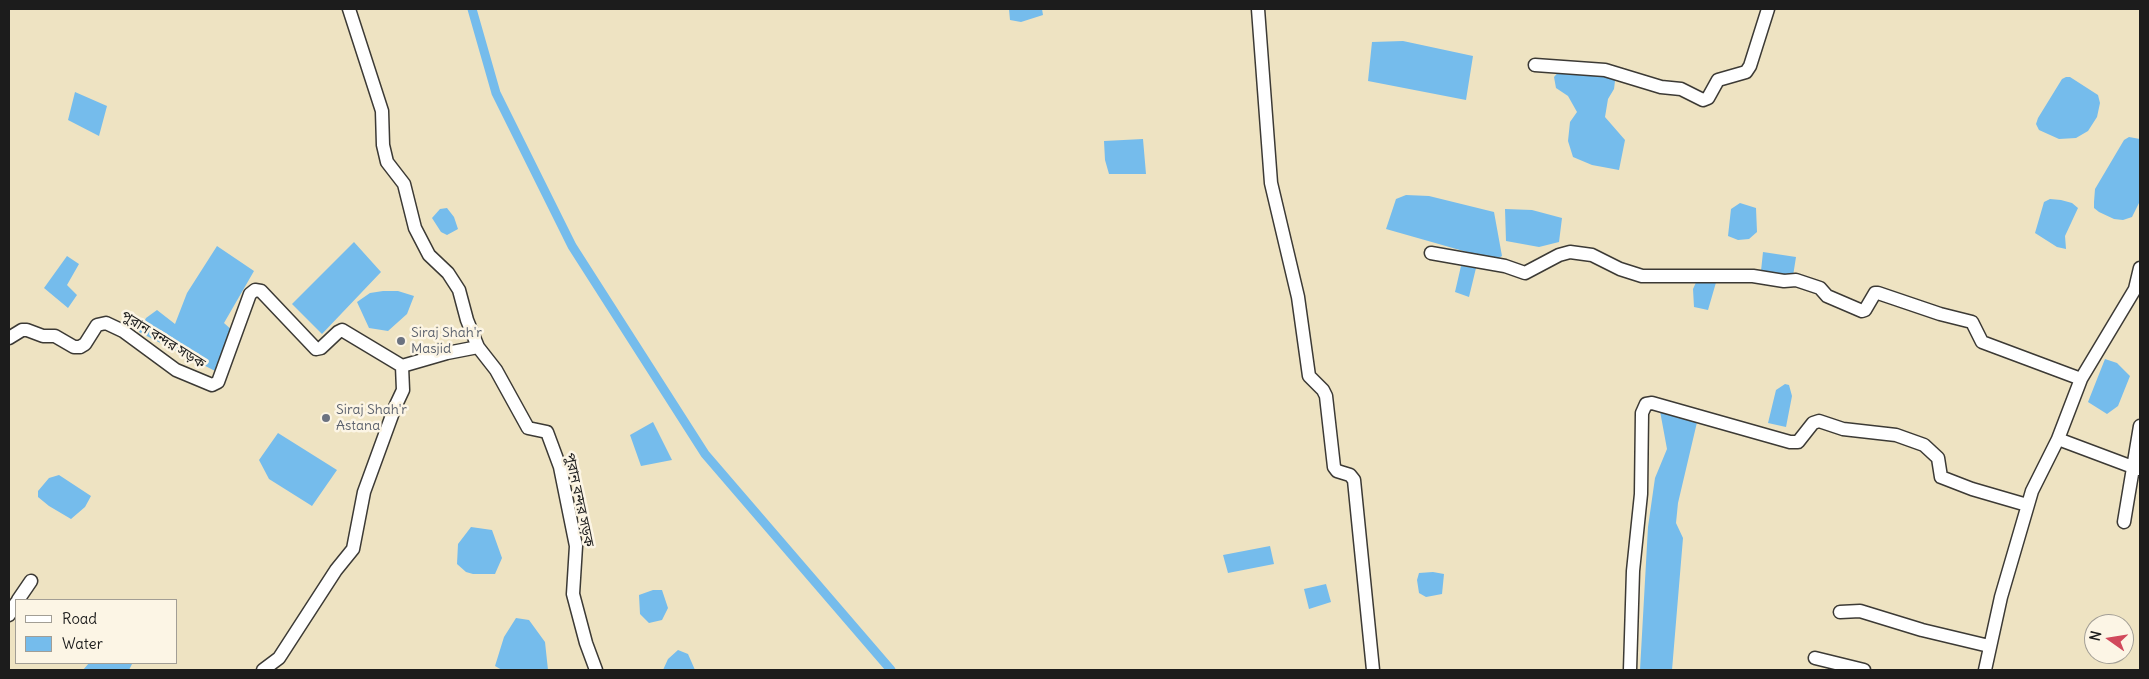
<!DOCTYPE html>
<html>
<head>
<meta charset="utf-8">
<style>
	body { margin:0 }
	#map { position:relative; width:2149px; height:679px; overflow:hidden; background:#eee3c2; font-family:Delius,sans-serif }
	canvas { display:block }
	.frame { position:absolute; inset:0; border:10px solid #1c1c1c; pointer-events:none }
	.legend { position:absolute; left:15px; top:599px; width:162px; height:65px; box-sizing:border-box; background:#fcf5e5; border:1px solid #a29e95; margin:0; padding:6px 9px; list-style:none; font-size:15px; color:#1c1c1c }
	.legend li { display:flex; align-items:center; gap:10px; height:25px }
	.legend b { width:25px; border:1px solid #a29e95 }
	.north { position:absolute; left:2084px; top:614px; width:50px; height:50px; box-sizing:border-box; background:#fcf5e5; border:1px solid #a29e95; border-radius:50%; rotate:283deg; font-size:14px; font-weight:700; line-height:20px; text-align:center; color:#1c1c1c }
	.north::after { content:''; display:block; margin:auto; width:18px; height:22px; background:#d1495b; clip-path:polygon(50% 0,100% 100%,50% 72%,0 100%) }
</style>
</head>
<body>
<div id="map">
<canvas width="2149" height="679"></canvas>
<div class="frame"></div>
<ul class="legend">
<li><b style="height:6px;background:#fff"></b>Road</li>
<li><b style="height:14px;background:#75bcec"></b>Water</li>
</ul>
<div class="north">N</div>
</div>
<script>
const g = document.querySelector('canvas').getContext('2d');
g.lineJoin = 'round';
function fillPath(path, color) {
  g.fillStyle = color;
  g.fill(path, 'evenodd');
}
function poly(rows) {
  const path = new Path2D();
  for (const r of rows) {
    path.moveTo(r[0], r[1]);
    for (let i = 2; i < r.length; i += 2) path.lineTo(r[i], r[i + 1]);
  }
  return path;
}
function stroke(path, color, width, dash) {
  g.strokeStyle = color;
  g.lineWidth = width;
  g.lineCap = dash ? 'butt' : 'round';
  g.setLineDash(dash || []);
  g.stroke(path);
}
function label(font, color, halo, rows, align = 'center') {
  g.font = font + ' Delius,"Noto Sans Bengali",sans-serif';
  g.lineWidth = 5;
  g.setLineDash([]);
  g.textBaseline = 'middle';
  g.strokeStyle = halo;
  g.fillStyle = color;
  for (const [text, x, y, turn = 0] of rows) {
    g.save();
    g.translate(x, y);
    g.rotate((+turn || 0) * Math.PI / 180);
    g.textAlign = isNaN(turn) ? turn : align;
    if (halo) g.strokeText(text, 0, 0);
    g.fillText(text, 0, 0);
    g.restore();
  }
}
const water = poly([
	[1009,9,1042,9,1043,15,1021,22,1010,20],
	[1403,41,1473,56,1466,100,1368,81,1372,42],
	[1562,68,1612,74,1615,81,1614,89,1608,99,1605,117,1625,140,1619,170,1592,165,1573,157,1568,141,1570,122,1577,112,1568,96,1556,88,1554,77],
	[2066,77,2070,77,2098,95,2100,103,2097,117,2088,131,2076,138,2059,139,2039,130,2036,124,2038,118,2062,79],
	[75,92,107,106,99,136,68,120],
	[2129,137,2140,139,2140,201,2132,217,2123,220,2114,219,2099,212,2094,208,2094,202,2095,189,2124,140],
	[1143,139,1146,174,1109,174,1105,160,1104,141],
	[1406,195,1429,196,1494,212,1502,256,1495,260,1386,229,1396,199],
	[2050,199,2061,200,2072,203,2078,208,2065,236,2066,249,2057,247,2035,233,2044,202],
	[1740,203,1756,208,1757,232,1749,239,1738,240,1728,236,1731,209],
	[447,208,454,217,458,229,447,235,441,232,432,218,440,209],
	[1505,209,1532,210,1562,218,1559,242,1539,247,1506,241],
	[354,242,381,272,322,334,292,304],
	[217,246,254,271,224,323,233,331,219,373,139,332,146,318,157,310,175,324,187,293],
	[1763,252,1796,257,1793,276,1761,271],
	[67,256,79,264,67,285,77,295,68,308,44,288],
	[1461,266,1476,268,1469,297,1455,292],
	[1698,278,1717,279,1708,310,1694,307,1693,289],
	[383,291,398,291,414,296,407,314,388,331,369,328,357,302,370,293],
	[2105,359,2117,363,2130,376,2118,406,2107,414,2088,402],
	[1785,384,1789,385,1792,396,1786,427,1768,423,1776,390],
	[1660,411,1698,418,1678,503,1676,523,1683,538,1672,670,1640,670,1648,527,1655,478,1667,449],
	[653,422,672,460,641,466,630,435],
	[278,433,337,470,312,506,269,479,259,460],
	[59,475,91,496,85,507,71,519,49,506,38,497,38,491,49,478],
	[471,527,492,530,502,558,495,574,473,574,466,572,457,564,458,544],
	[1270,546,1274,564,1228,573,1223,555],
	[1433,572,1444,574,1442,594,1426,597,1419,593,1417,580,1419,573],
	[1326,584,1331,602,1309,609,1304,589],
	[653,590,662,590,668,608,662,620,649,623,640,614,639,595],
	[516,618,529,620,545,642,548,670,502,670,495,666,504,637],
	[678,650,688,654,695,670,663,670,668,659],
	[89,663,129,663,132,664,129,670,83,670]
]);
const canal = poly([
	[472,9,496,93,572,246,705,454,891,670]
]);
const minor = poly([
	[349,9,382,111,383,145,387,162,404,184,415,228,429,255,448,273,459,290,467,320,478,347],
	[1258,9,1271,183,1298,297,1309,376,1323,390,1326,396,1334,467,1337,471,1350,475,1354,480,1373,670],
	[1535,65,1605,70,1661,87,1681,89,1703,100,1708,98,1718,80,1746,72,1750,66,1768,9],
	[1431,253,1505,266,1525,273,1559,255,1570,252,1592,255,1620,269,1642,276,1753,276,1784,281,1796,280,1820,288,1827,296,1862,311,1865,310,1875,293,1878,293,1940,314,1972,322,1982,342,2081,379],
	[9,338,22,330,27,330,43,336,55,336,74,347,80,347,85,344,97,325,106,323,123,331,176,370,212,385,218,382,250,294,255,290,261,291,316,349,321,348,338,332,342,330,402,366,447,353,478,347,496,370,528,428,547,432,560,467,576,546,573,594,586,643,596,670],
	[2058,439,2138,469],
	[2124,522,2140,426],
	[18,600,31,581],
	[1840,612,1860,611,1922,630,1989,646],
	[9,615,16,603],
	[1815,658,1864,670],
	[263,670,279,658,336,570,353,549,364,492,395,407,403,390,402,366],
	[1630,670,1633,571,1641,494,1642,413,1646,404,1652,403,1790,442,1798,442,1813,423,1819,421,1843,429,1896,435,1924,445,1938,458,1941,477,1972,489,2027,505],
	[1985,670,2001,597,2032,491,2058,439,2081,379,2135,289,2140,268]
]);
const markers = [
	[401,341,5,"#6b7280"],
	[326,418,5,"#6b7280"]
];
const worshipNames = [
	["Siraj Shah'r",411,333],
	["Masjid",411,349],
	["Siraj Shah'r",336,410],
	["Astana",336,426]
];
const streetNames = [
	["পুরান বন্দর সড়ক",163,340,32],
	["পুরান বন্দর সড়ক",579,500,78]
];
fillPath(water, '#75bcec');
stroke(canal, '#75bcec', 9);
stroke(minor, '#3c3a35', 15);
stroke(minor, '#fff', 12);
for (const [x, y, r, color] of markers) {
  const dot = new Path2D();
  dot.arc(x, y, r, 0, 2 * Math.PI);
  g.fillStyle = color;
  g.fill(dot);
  stroke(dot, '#fcf5e5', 2);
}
label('14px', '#5b616d', '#fcf5e5', worshipNames, 'left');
label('14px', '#1c1c1c', '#fcf5e5', streetNames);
</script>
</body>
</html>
